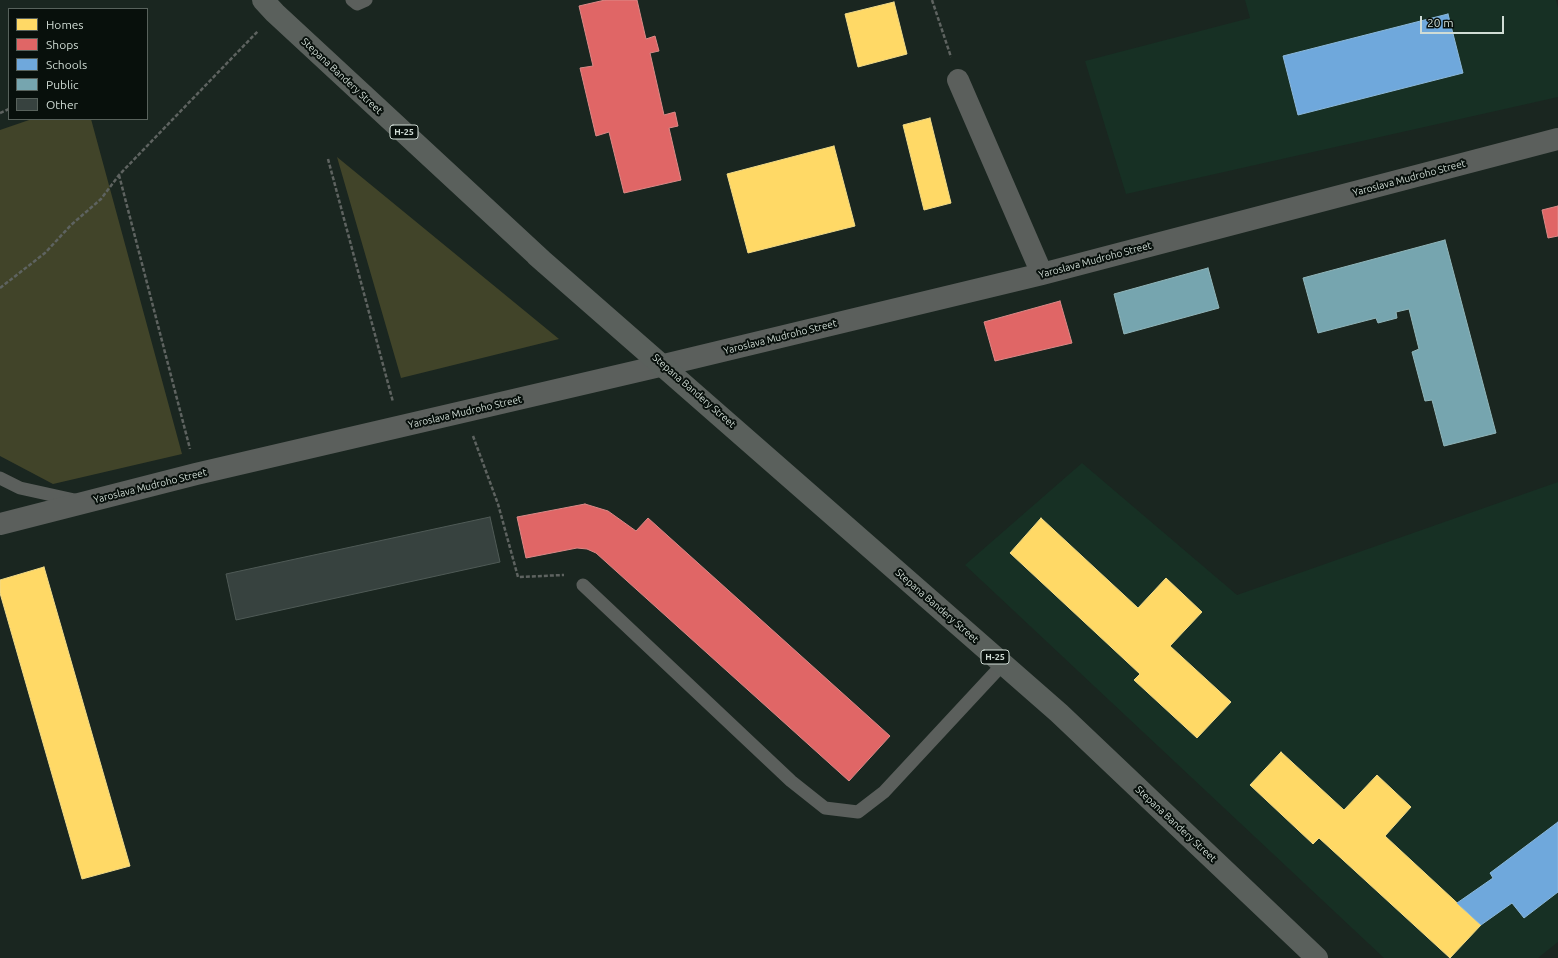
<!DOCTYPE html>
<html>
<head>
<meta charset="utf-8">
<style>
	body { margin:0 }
	#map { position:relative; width:1558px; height:958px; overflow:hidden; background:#1a2620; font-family:Ubuntu,sans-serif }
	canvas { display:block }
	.legend { position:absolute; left:8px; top:8px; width:140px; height:112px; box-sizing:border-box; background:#08100c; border:1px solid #58625c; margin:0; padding:5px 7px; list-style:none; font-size:12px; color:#d0dcd5 }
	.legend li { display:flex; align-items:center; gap:8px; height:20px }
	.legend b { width:20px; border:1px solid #58625c }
	.scale { position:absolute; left:1420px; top:16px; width:84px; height:18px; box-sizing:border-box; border:2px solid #d0dcd5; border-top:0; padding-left:5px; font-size:12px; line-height:14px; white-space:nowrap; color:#d0dcd5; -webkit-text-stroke:3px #08100c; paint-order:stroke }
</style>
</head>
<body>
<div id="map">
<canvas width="1558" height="958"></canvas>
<ul class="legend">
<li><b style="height:11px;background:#ffd966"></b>Homes</li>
<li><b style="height:11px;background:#e06666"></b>Shops</li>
<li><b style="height:11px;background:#6fa8dc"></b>Schools</li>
<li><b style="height:11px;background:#76a5af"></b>Public</li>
<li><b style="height:11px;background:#37423f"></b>Other</li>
</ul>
<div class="scale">20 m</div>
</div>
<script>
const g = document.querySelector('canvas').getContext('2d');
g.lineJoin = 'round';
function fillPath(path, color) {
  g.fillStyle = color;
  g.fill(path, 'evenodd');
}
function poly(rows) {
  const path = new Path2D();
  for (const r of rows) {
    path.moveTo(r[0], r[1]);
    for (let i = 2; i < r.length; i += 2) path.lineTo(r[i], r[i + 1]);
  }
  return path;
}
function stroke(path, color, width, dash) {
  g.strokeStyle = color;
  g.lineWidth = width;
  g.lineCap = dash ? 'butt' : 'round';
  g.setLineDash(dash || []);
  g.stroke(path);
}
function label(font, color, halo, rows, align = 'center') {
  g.font = font + ' Ubuntu,sans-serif';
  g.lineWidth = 4;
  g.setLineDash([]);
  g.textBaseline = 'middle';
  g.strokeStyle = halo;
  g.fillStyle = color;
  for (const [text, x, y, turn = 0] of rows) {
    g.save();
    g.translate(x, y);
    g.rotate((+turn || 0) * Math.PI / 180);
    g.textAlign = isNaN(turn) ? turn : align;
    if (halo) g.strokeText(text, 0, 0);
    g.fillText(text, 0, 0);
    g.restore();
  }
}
const built = poly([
	[1245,0,1556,0,1558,8,1558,97,1126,194,1085,61,1250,18],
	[1082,463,1237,595,1558,482,1558,942,1538,958,1384,958,965,565]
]);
const green = poly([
	[32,119,91,119,182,454,53,484,0,456,0,130],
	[337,157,559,339,401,378]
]);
const homes = poly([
	[894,2,907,54,858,67,845,14,894,2],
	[930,118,951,203,924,210,903,125,930,118],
	[834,146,855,226,748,253,727,174,834,146],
	[1041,518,1138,608,1166,578,1202,612,1170,646,1231,702,1197,738,1134,680,1140,674,1010,553,1041,518],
	[44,567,130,866,82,879,0,593,0,580,44,567],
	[1281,752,1344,810,1377,775,1411,807,1385,836,1481,925,1450,958,1319,838,1313,844,1250,785,1281,752]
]);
const shops = poly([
	[605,0,637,0,646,39,655,36,659,51,650,53,664,115,675,112,678,126,669,128,681,180,624,193,609,132,596,136,580,68,593,66,579,6,605,0],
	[1558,206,1558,236,1548,238,1542,210,1558,206],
	[1060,301,1072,343,995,361,984,322,1060,301],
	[585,504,608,511,636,531,648,518,890,736,849,781,596,553,587,549,577,548,526,558,517,517,585,504]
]);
const schools = poly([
	[1448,14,1463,73,1298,115,1283,56,1448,14],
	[1558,822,1558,892,1524,918,1512,903,1481,925,1457,903,1493,878,1490,873,1558,822]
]);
const public = poly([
	[1445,240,1496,433,1444,446,1432,400,1425,401,1412,352,1419,349,1409,309,1396,312,1397,318,1378,323,1376,318,1318,333,1303,278,1445,240],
	[1208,268,1219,308,1124,334,1114,294,1208,268]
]);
const building = poly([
	[490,517,500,562,236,620,226,574,490,517]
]);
const path = poly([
	[932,0,951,57],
	[0,113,9,109],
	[328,159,393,402],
	[119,175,190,449],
	[0,288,45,253,71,225,101,199,119,175,258,31],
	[473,436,498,504,518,577,564,575]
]);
const lane = poly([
	[352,0,357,4,366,0],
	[0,478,20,488,79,501],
	[583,585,791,781,825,808,858,812,884,792,1003,664]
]);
const street = poly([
	[958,80,1042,274],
	[0,524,196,474,664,365,1042,274,1558,139]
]);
const primary = poly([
	[263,0,275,13,546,264],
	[537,256,1059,713,1317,958]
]);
const shields = [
	[404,132,28],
	[995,657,28]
];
const shieldNames = [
	["Н-25",404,132],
	["Н-25",995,657]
];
const streetNames = [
	["Stepana Bandery Street",342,76,43],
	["Yaroslava Mudroho Street",1409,178,-15],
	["Yaroslava Mudroho Street",1095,260,-15],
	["Yaroslava Mudroho Street",780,337,-14],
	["Stepana Bandery Street",694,391,41],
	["Yaroslava Mudroho Street",465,412,-13],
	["Yaroslava Mudroho Street",150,486,-14],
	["Stepana Bandery Street",937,606,41],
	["Stepana Bandery Street",1176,824,43]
];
fillPath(built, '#173024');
fillPath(green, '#414429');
fillPath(homes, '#ffd966');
stroke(homes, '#f1da87', 1);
fillPath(shops, '#e06666');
stroke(shops, '#db8987', 1);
fillPath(schools, '#6fa8dc');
stroke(schools, '#8cb8da', 1);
fillPath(public, '#76a5af');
stroke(public, '#91b6ba', 1);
fillPath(building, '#37423f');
stroke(building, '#4f5a56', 1);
stroke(path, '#5e6360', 2.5, [4, 2]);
stroke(lane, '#5b5f5c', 13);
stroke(street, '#5b5f5c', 22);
stroke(primary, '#5a605c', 22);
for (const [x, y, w] of shields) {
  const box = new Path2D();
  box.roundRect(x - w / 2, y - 7, w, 14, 3);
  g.fillStyle = '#08100c';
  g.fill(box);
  stroke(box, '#d0dcd5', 1);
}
label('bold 9px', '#d0dcd5', null, shieldNames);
label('10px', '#d0dcd5', '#08100c', streetNames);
</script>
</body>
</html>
